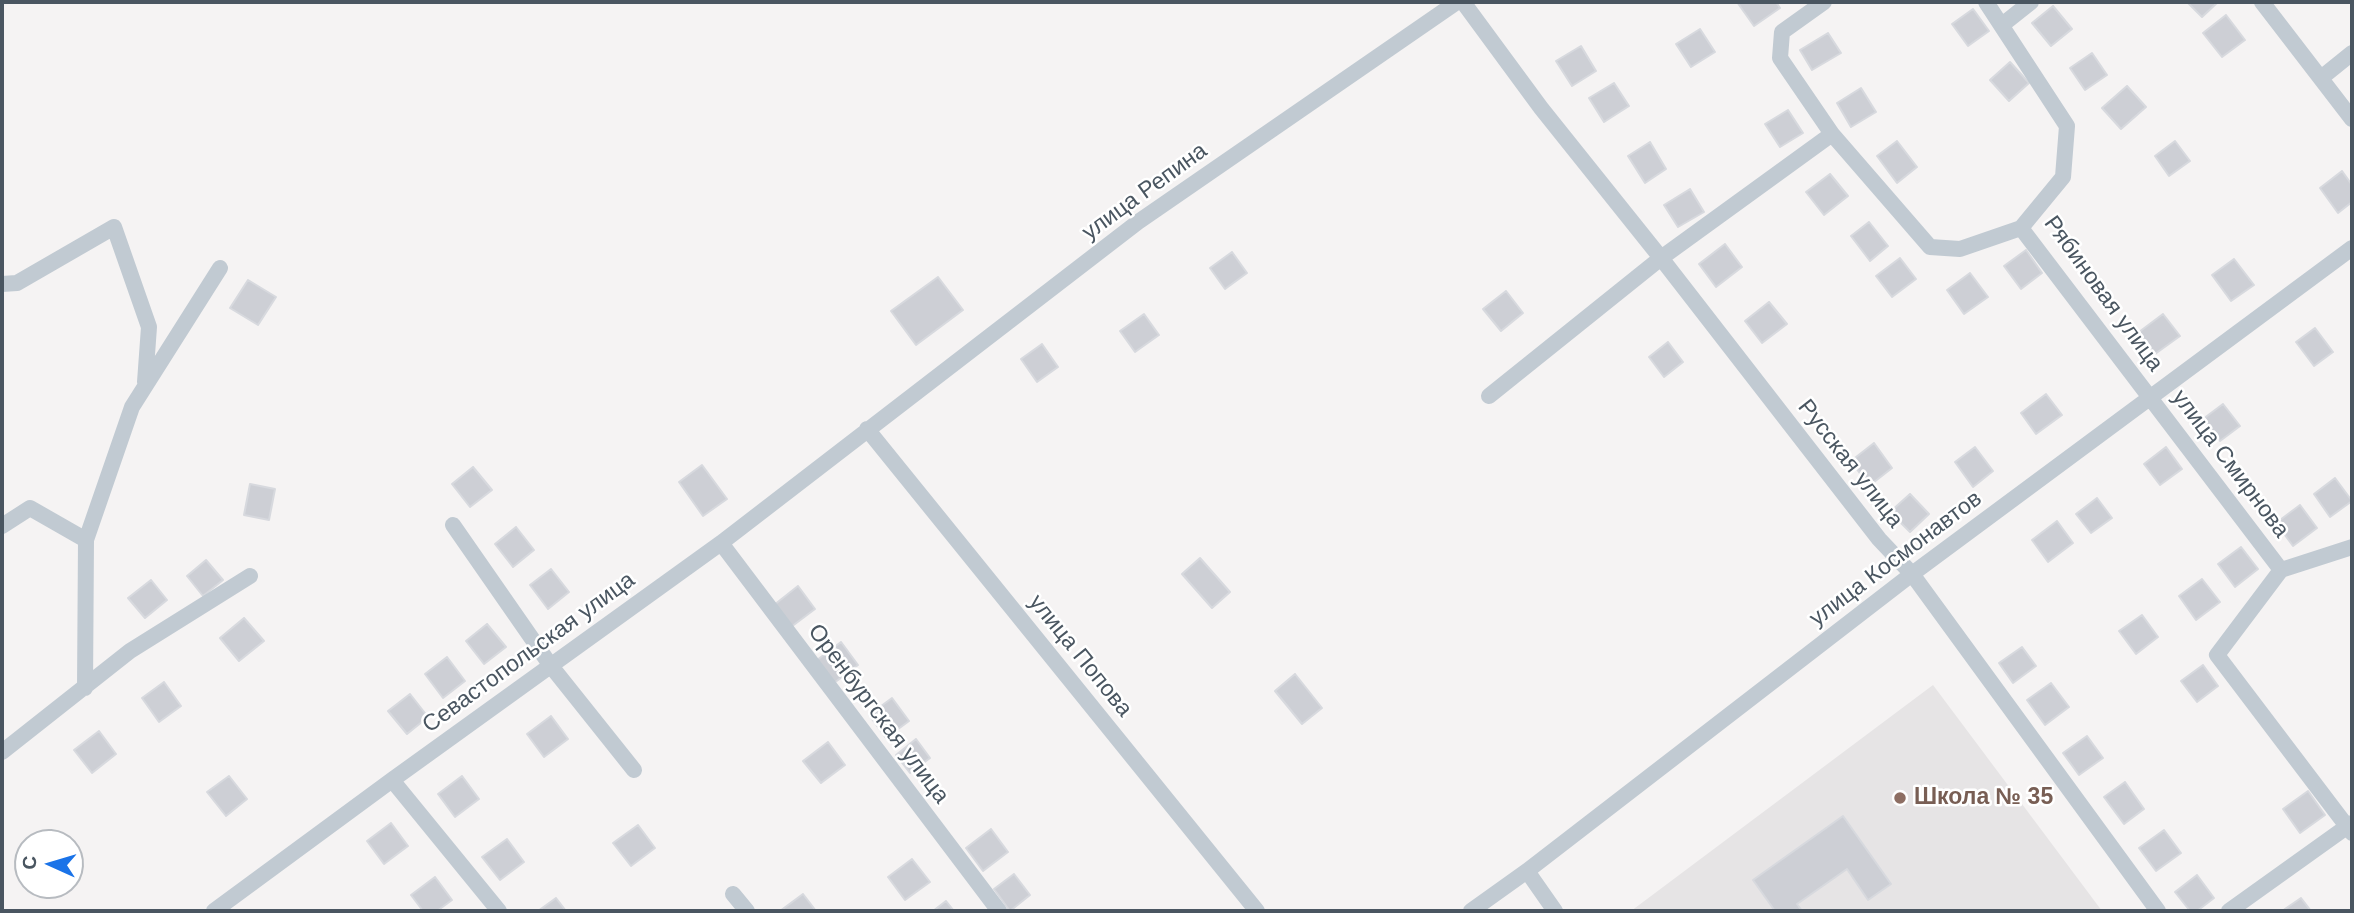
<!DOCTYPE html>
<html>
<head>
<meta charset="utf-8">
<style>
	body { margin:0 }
	#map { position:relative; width:2354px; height:913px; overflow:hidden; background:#f5f3f3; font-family:Arial,sans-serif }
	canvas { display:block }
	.frame { position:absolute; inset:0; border:4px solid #4a5661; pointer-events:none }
	.north { position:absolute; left:14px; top:829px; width:70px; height:70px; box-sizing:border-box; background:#fff; border:2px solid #b7bbc0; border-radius:50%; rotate:274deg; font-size:19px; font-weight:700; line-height:28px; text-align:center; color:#4a5661 }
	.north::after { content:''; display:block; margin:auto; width:24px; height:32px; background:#1a73e8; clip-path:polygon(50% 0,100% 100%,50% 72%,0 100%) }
</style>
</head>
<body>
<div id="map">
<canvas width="2354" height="913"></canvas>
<div class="frame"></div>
<div class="north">С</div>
</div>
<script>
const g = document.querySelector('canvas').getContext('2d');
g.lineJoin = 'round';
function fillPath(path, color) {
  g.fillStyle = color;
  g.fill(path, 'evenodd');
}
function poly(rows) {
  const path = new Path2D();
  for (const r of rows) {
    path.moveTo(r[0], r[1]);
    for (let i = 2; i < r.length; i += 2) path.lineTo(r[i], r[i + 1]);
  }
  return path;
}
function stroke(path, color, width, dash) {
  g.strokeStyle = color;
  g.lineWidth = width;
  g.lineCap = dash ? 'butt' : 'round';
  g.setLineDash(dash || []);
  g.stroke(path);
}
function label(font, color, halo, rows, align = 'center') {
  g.font = font + ' Arial,sans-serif';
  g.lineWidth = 5;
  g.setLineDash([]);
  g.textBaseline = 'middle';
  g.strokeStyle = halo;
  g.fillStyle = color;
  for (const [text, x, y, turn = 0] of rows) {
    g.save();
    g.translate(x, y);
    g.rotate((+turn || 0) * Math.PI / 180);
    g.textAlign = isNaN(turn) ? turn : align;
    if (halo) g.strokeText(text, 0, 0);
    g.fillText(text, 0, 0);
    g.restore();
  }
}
const education = poly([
	[1933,685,2102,911,1631,911]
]);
const building = poly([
	[1737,2,1776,2,1780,8,1754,26,1737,2],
	[2187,2,2218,2,2202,17,2187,2],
	[2053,6,2072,29,2051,46,2032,23,2053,6],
	[1973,9,1989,31,1968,46,1952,24,1973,9],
	[2226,15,2245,40,2222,57,2203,33,2226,15],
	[1700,29,1715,52,1691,67,1676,44,1700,29],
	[1828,33,1841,53,1812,70,1800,50,1828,33],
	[1581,46,1596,71,1572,86,1556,61,1581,46],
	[2092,53,2107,75,2085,90,2070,68,2092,53],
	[2010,62,2029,83,2009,101,1990,80,2010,62],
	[1614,83,1629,106,1604,122,1589,98,1614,83],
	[2127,86,2146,107,2121,129,2102,108,2127,86],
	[1861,88,1876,112,1851,127,1837,103,1861,88],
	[1788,110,1803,133,1780,147,1765,124,1788,110],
	[1897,141,1917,167,1897,183,1877,156,1897,141],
	[2175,141,2190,161,2169,176,2155,156,2175,141],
	[1650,142,1666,169,1645,183,1628,156,1650,142],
	[2342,171,2352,185,2352,202,2338,213,2320,188,2342,171],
	[1830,174,1848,196,1824,215,1806,192,1830,174],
	[1690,189,1704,212,1678,227,1664,205,1690,189],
	[1869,222,1888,246,1870,261,1851,236,1869,222],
	[1725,244,1742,267,1716,287,1699,264,1725,244],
	[2026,250,2042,273,2021,289,2004,266,2026,250],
	[1232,252,1247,273,1225,289,1210,268,1232,252],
	[1900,258,1916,279,1892,297,1876,276,1900,258],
	[2234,259,2254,285,2231,301,2212,275,2234,259],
	[1970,273,1988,297,1964,314,1947,290,1970,273],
	[938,277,963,310,916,345,891,311,938,277],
	[248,280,276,297,258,325,230,308,248,280],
	[1506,291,1523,313,1501,331,1483,309,1506,291],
	[1769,302,1787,324,1762,343,1745,321,1769,302],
	[1144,314,1159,335,1135,352,1120,331,1144,314],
	[2163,314,2180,336,2155,354,2139,332,2163,314],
	[2315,328,2333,352,2314,366,2296,342,2315,328],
	[1668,342,1683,362,1664,377,1649,357,1668,342],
	[1042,344,1058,367,1037,382,1021,359,1042,344],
	[2046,394,2062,415,2036,434,2021,413,2046,394],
	[2223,404,2240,426,2220,441,2203,419,2223,404],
	[1874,443,1892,468,1869,486,1851,461,1874,443],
	[1975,447,1993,471,1973,487,1955,462,1975,447],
	[2166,447,2182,469,2160,485,2144,464,2166,447],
	[702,465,727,499,703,516,679,482,702,465],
	[473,467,492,490,470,507,452,484,473,467],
	[2335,478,2352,501,2330,517,2314,494,2335,478],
	[250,484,275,489,269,520,244,515,250,484],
	[1910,494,1929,514,1910,532,1890,512,1910,494],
	[2097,498,2112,518,2091,533,2076,514,2097,498],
	[2300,505,2317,528,2293,546,2276,523,2300,505],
	[2057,521,2073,543,2048,562,2032,540,2057,521],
	[516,527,534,550,513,567,495,544,516,527],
	[2241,547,2258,569,2235,587,2218,564,2241,547],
	[1200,558,1230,592,1212,608,1182,574,1200,558],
	[206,560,223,580,203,596,187,576,206,560],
	[551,569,569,592,548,609,530,585,551,569],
	[2202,579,2220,602,2196,620,2179,596,2202,579],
	[151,580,167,600,145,618,128,598,151,580],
	[798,586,815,609,791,627,774,605,798,586],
	[2142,615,2158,637,2136,654,2119,631,2142,615],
	[244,618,264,641,239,661,220,638,244,618],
	[487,624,506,647,484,664,466,641,487,624],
	[841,642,858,665,834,683,817,660,841,642],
	[2022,647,2036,666,2013,683,1999,663,2022,647],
	[447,657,465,681,443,698,425,674,447,657],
	[2203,665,2218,686,2197,702,2181,681,2203,665],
	[1295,674,1322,708,1302,724,1275,691,1295,674],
	[164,682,181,706,159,722,142,698,164,682],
	[2051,683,2069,707,2045,725,2027,700,2051,683],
	[410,694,428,717,407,734,388,711,410,694],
	[892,698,909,721,886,738,869,715,892,698],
	[551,716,568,739,544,757,527,734,551,716],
	[99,731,116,754,92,773,74,750,99,731],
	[2087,736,2103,758,2079,775,2063,753,2087,736],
	[916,739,930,758,910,773,896,755,916,739],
	[828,742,845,765,821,783,803,761,828,742],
	[229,776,247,799,226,816,207,792,229,776],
	[462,776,479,799,455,817,438,794,462,776],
	[2125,782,2144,809,2124,824,2104,797,2125,782],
	[2308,791,2325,815,2300,833,2283,809,2308,791],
	[1843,816,1891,884,1868,900,1847,869,1797,904,1802,911,1775,911,1753,880,1843,816],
	[391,823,408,846,384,864,367,841,391,823],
	[638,825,655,848,631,866,613,843,638,825],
	[991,829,1008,852,983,871,966,848,991,829],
	[2164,830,2181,853,2156,871,2139,848,2164,830],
	[507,839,524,862,500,880,482,857,507,839],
	[912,859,930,882,905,900,888,877,912,859],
	[1014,874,1030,895,1010,911,994,889,1014,874],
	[2197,875,2214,898,2197,911,2190,911,2175,892,2197,875],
	[435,877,452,900,437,911,423,911,411,895,435,877],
	[803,894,816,911,780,911,803,894],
	[556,898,566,911,538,911,556,898],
	[2301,898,2311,911,2282,911,2301,898],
	[946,901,954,911,933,911,946,901]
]);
const street = poly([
	[1463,2,1541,108,1661,258,1832,134,1780,58,1782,32,1824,2],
	[1986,2,2067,126,2063,177,2021,228,2281,570,2217,655,2352,833],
	[2262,2,2352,119],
	[2002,25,2031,2],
	[2321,78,2352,53],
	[1832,134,1930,247,1960,249,2021,228],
	[2,284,17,283,114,227,149,327,145,382],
	[1489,396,1661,258,1879,539,1912,574,2158,911],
	[867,429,1257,911],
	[453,525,551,666,634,770],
	[2,526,30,508,86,540],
	[721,543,999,911],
	[2281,570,2352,547],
	[85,688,86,540,132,407,220,268],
	[2,752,130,651,250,576],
	[392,780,499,911],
	[1527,871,1555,911],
	[733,894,747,911],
	[214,911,392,780,721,543,1138,222,1457,2],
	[1471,911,1527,871,1912,574,2352,248],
	[2229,911,2352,823]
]);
const markers = [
	[1900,798,7,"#8d6e63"]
];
const streetNames = [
	["улица Репина",1145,192,-36],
	["Рябиновая улица",2103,294,54],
	["Русская улица",1850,464,52],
	["улица Смирнова",2230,464,53],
	["улица Космонавтов",1896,559,-37],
	["Севастопольская улица",529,653,-36],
	["улица Попова",1080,656,51],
	["Оренбургская улица",878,714,53]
];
const educationNames = [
	["Школа № 35",1914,798]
];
fillPath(education, '#e6e4e5');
fillPath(building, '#cdcfd5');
stroke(building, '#d7d9de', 2);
stroke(street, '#c1cad2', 16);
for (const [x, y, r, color] of markers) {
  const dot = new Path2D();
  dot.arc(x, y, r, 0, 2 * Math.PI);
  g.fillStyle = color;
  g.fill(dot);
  stroke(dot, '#fff', 2.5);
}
label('23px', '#4a5661', '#fff', streetNames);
label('bold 23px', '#785e54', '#fff', educationNames, 'left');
</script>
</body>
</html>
